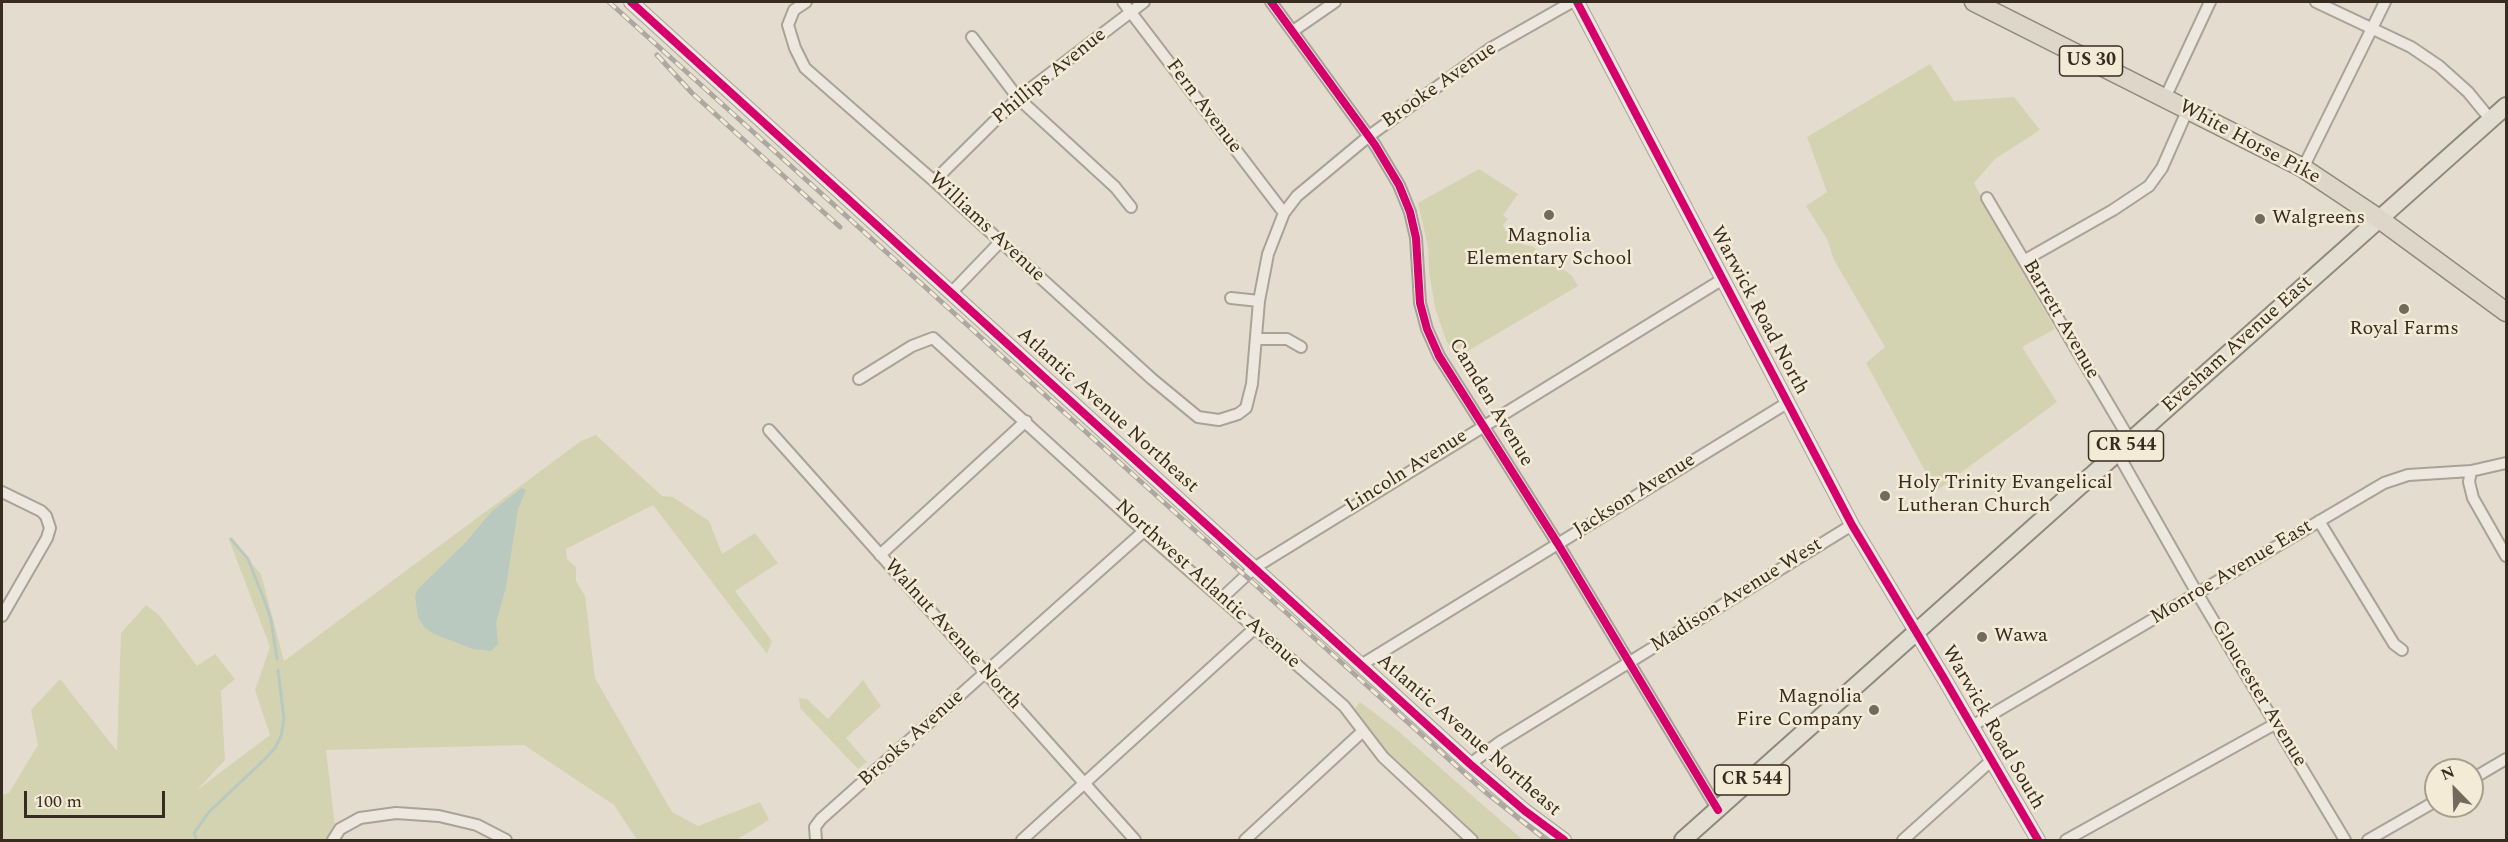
<!DOCTYPE html>
<html>
<head>
<meta charset="utf-8">
<style>
	body { margin:0 }
	#map { position:relative; width:2508px; height:842px; overflow:hidden; background:#e4ddcf; font-family:Spectral,serif }
	canvas { display:block }
	.frame { position:absolute; inset:0; border:3px solid #382b20; pointer-events:none }
	.north { position:absolute; left:2424px; top:758px; width:60px; height:60px; box-sizing:border-box; background:#f4ebd6; border:2px solid #a99e8d; border-radius:50%; rotate:337deg; font-size:16px; font-weight:700; line-height:24px; text-align:center; color:#382b20 }
	.north::after { content:''; display:block; margin:auto; width:21px; height:27px; background:#74695d; clip-path:polygon(50% 0,100% 100%,50% 72%,0 100%) }
	.scale { position:absolute; left:24px; top:791px; width:141px; height:27px; box-sizing:border-box; border:3px solid #382b20; border-top:0; padding-left:8px; font-size:18px; line-height:21px; white-space:nowrap; color:#382b20; -webkit-text-stroke:4px #f4ebd6; paint-order:stroke }
</style>
</head>
<body>
<div id="map">
<canvas width="2508" height="842"></canvas>
<div class="frame"></div>
<div class="north">N</div>
<div class="scale">100 m</div>
</div>
<script>
const g = document.querySelector('canvas').getContext('2d');
g.lineJoin = 'round';
function fillPath(path, color) {
  g.fillStyle = color;
  g.fill(path, 'evenodd');
}
function poly(rows) {
  const path = new Path2D();
  for (const r of rows) {
    path.moveTo(r[0], r[1]);
    for (let i = 2; i < r.length; i += 2) path.lineTo(r[i], r[i + 1]);
  }
  return path;
}
function stroke(path, color, width, dash) {
  g.strokeStyle = color;
  g.lineWidth = width;
  g.lineCap = dash ? 'butt' : 'round';
  g.setLineDash(dash || []);
  g.stroke(path);
}
function label(font, color, halo, rows, align = 'center') {
  g.font = font + ' Spectral,serif';
  g.lineWidth = 5;
  g.setLineDash([]);
  g.textBaseline = 'middle';
  g.strokeStyle = halo;
  g.fillStyle = color;
  for (const [text, x, y, turn = 0] of rows) {
    g.save();
    g.translate(x, y);
    g.rotate((+turn || 0) * Math.PI / 180);
    g.textAlign = isNaN(turn) ? turn : align;
    if (halo) g.strokeText(text, 0, 0);
    g.fillText(text, 0, 0);
    g.restore();
  }
}
const green = poly([
	[1930,64,1954,101,2014,97,2040,130,1995,159,1974,183,1997,227,2055,329,2022,347,2057,402,1936,491,1866,363,1885,347,1834,260,1827,239,1806,206,1827,192,1807,137],
	[1479,169,1518,194,1503,215,1508,219,1503,225,1505,230,1525,245,1532,246,1572,276,1578,286,1456,358,1446,340,1435,308,1429,272,1428,247,1418,203],
	[596,435,662,496,673,497,709,521,722,554,755,533,778,563,735,591,772,641,767,654,653,505,566,549,567,559,576,567,576,581,585,596,595,678,672,812,698,826,760,802,769,820,736,840,637,840,614,805,524,745,326,750,336,835,335,840,2,840,2,795,9,793,38,745,31,710,60,679,117,751,121,633,146,605,159,615,197,666,215,654,235,679,221,691,225,760,197,790,270,735,255,690,270,647,228,537,261,574,284,661,581,441],
	[863,680,881,706,846,738,867,762,858,769,800,708,799,698,807,699,828,719],
	[1360,702,1397,730,1523,840,1479,840,1411,782,1370,735,1354,710]
]);
const water = poly([
	[522,488,526,490,518,509,506,587,496,623,498,644,491,651,473,649,434,634,424,627,418,617,415,596,417,590,466,542,492,511]
]);
const stream = poly([
	[231,539,248,559,265,602,271,620,277,659],
	[197,840,194,833,209,812,265,759,275,748,281,736,284,719,278,670]
]);
const minor = poly([
	[806,2,794,10,788,25,795,48,805,68,934,181,1152,379,1198,417,1219,420,1238,414,1246,408,1252,384,1259,301,1268,254,1284,213,1297,196,1369,136,1491,48,1572,2],
	[1123,2,1284,213],
	[1271,2,1375,145,1399,185,1410,212,1416,238,1420,303,1427,329,1439,356,1558,544,1718,810],
	[2316,2,2411,47,2439,66,2468,92,2491,120],
	[1293,31,1335,2],
	[972,37,1018,98,1115,187,1131,207],
	[2165,98,2210,2],
	[2303,168,2385,2],
	[934,181,1018,98,1144,2],
	[1987,198,2131,442],
	[2025,260,2113,210,2149,186,2162,168,2188,109],
	[952,292,1000,242],
	[1231,298,1259,301],
	[1256,339,1287,339,1301,347],
	[859,379,912,346,933,338,1144,531,1344,706,1383,757,1472,840],
	[769,430,1135,840],
	[2118,454,2197,593,2345,840],
	[2471,471,2469,482,2473,498,2506,556],
	[2,492,41,511,46,516,50,528,47,538,2,616],
	[2319,521,2394,644,2402,650],
	[880,555,1026,421],
	[1222,598,1254,568,1723,279],
	[1361,665,1787,403],
	[1972,726,2384,483,2408,475,2471,471,2506,463],
	[1470,764,1500,742,1852,525],
	[2472,779,2506,759],
	[333,840,340,829,360,818,396,813,439,816,477,825,506,840],
	[816,840,815,827,821,819,1144,531],
	[1022,840,1255,628],
	[1245,840,1363,731],
	[1903,840,1992,760],
	[2066,840,2275,724],
	[2368,840,2436,801]
]);
const tertiary = poly([
	[631,2,1470,764,1525,811,1564,840],
	[1577,2,1852,525,1945,680,2038,840]
]);
const primary = poly([
	[1683,840,2506,106]
]);
const trunk = poly([
	[1974,2,2303,168,2378,218,2506,312]
]);
const rail = poly([
	[609,2,1484,791,1546,840],
	[657,55,692,93,840,227]
]);
const cycleway = poly([
	[631,2,1470,764,1525,811,1564,840],
	[1271,2,1375,145,1399,185,1410,212,1416,238,1420,303,1427,329,1439,356,1558,544,1718,810],
	[1577,2,1852,525,1945,680,2038,840]
]);
const markers = [
	[1549,215,6,"#74695d"],
	[2260,219,6,"#74695d"],
	[2404,309,6,"#74695d"],
	[1885,496,6,"#74695d"],
	[1982,637,6,"#74695d"],
	[1874,710,6,"#74695d"]
];
const shields = [
	[2091,61,63],
	[2126,446,75],
	[1752,780,75]
];
const shieldNames = [
	["US 30",2091,61],
	["CR 544",2126,446],
	["CR 544",1752,780]
];
const streetNames = [
	["Phillips Avenue",1050,77,-39],
	["Brooke Avenue",1440,86,-35],
	["Fern Avenue",1203,107,53],
	["White Horse Pike",2249,143,28],
	["Williams Avenue",986,228,43],
	["Warwick Road North",1758,311,62],
	["Barrett Avenue",2060,320,60],
	["Evesham Avenue East",2238,345,-42],
	["Camden Avenue",1490,403,59],
	["Atlantic Avenue Northeast",1107,411,42],
	["Lincoln Avenue",1407,472,-32],
	["Jackson Avenue",1635,496,-32],
	["Monroe Avenue East",2232,573,-31],
	["Northwest Atlantic Avenue",1207,585,42],
	["Madison Avenue West",1737,596,-32],
	["Walnut Avenue North",952,635,48],
	["Gloucester Avenue",2258,694,59],
	["Warwick Road South",1992,728,60],
	["Atlantic Avenue Northeast",1468,736,41],
	["Brooks Avenue",912,739,-42]
];
const poiNames = [
	["Walgreens",2272,219],
	["Magnolia",1549,237,"center"],
	["Elementary School",1549,260,"center"],
	["Royal Farms",2404,330,"center"],
	["Holy Trinity Evangelical",1897,484],
	["Lutheran Church",1897,507],
	["Wawa",1994,637],
	["Magnolia",1862,698,"right"],
	["Fire Company",1862,721,"right"]
];
fillPath(green, '#d3d3b2');
fillPath(water, '#bac9c0');
stroke(stream, '#bac9c0', 3);
stroke(minor, '#a9a297', 14);
stroke(tertiary, '#a9a297', 16);
stroke(primary, '#8f887f', 20);
stroke(trunk, '#8f887f', 21);
stroke(minor, '#ece8e0', 10);
stroke(tertiary, '#ece8e0', 14);
stroke(primary, '#e3ded2', 16);
stroke(trunk, '#ddd6c9', 18);
stroke(rail, '#aca7a1', 5);
stroke(rail, '#f4ebd6', 3, [9]);
stroke(cycleway, '#d6006c', 8);
for (const [x, y, r, color] of markers) {
  const dot = new Path2D();
  dot.arc(x, y, r, 0, 2 * Math.PI);
  g.fillStyle = color;
  g.fill(dot);
  stroke(dot, '#f4ebd6', 2);
}
for (const [x, y, w] of shields) {
  const box = new Path2D();
  box.roundRect(x - w / 2, y - 15, w, 30, 4.5);
  g.fillStyle = '#f4ebd6';
  g.fill(box);
  stroke(box, '#382b20', 1.5);
}
label('bold 18px', '#382b20', null, shieldNames);
label('20px', '#382b20', '#f4ebd6', streetNames);
label('20px', '#382b20', '#f4ebd6', poiNames, 'left');
</script>
</body>
</html>
